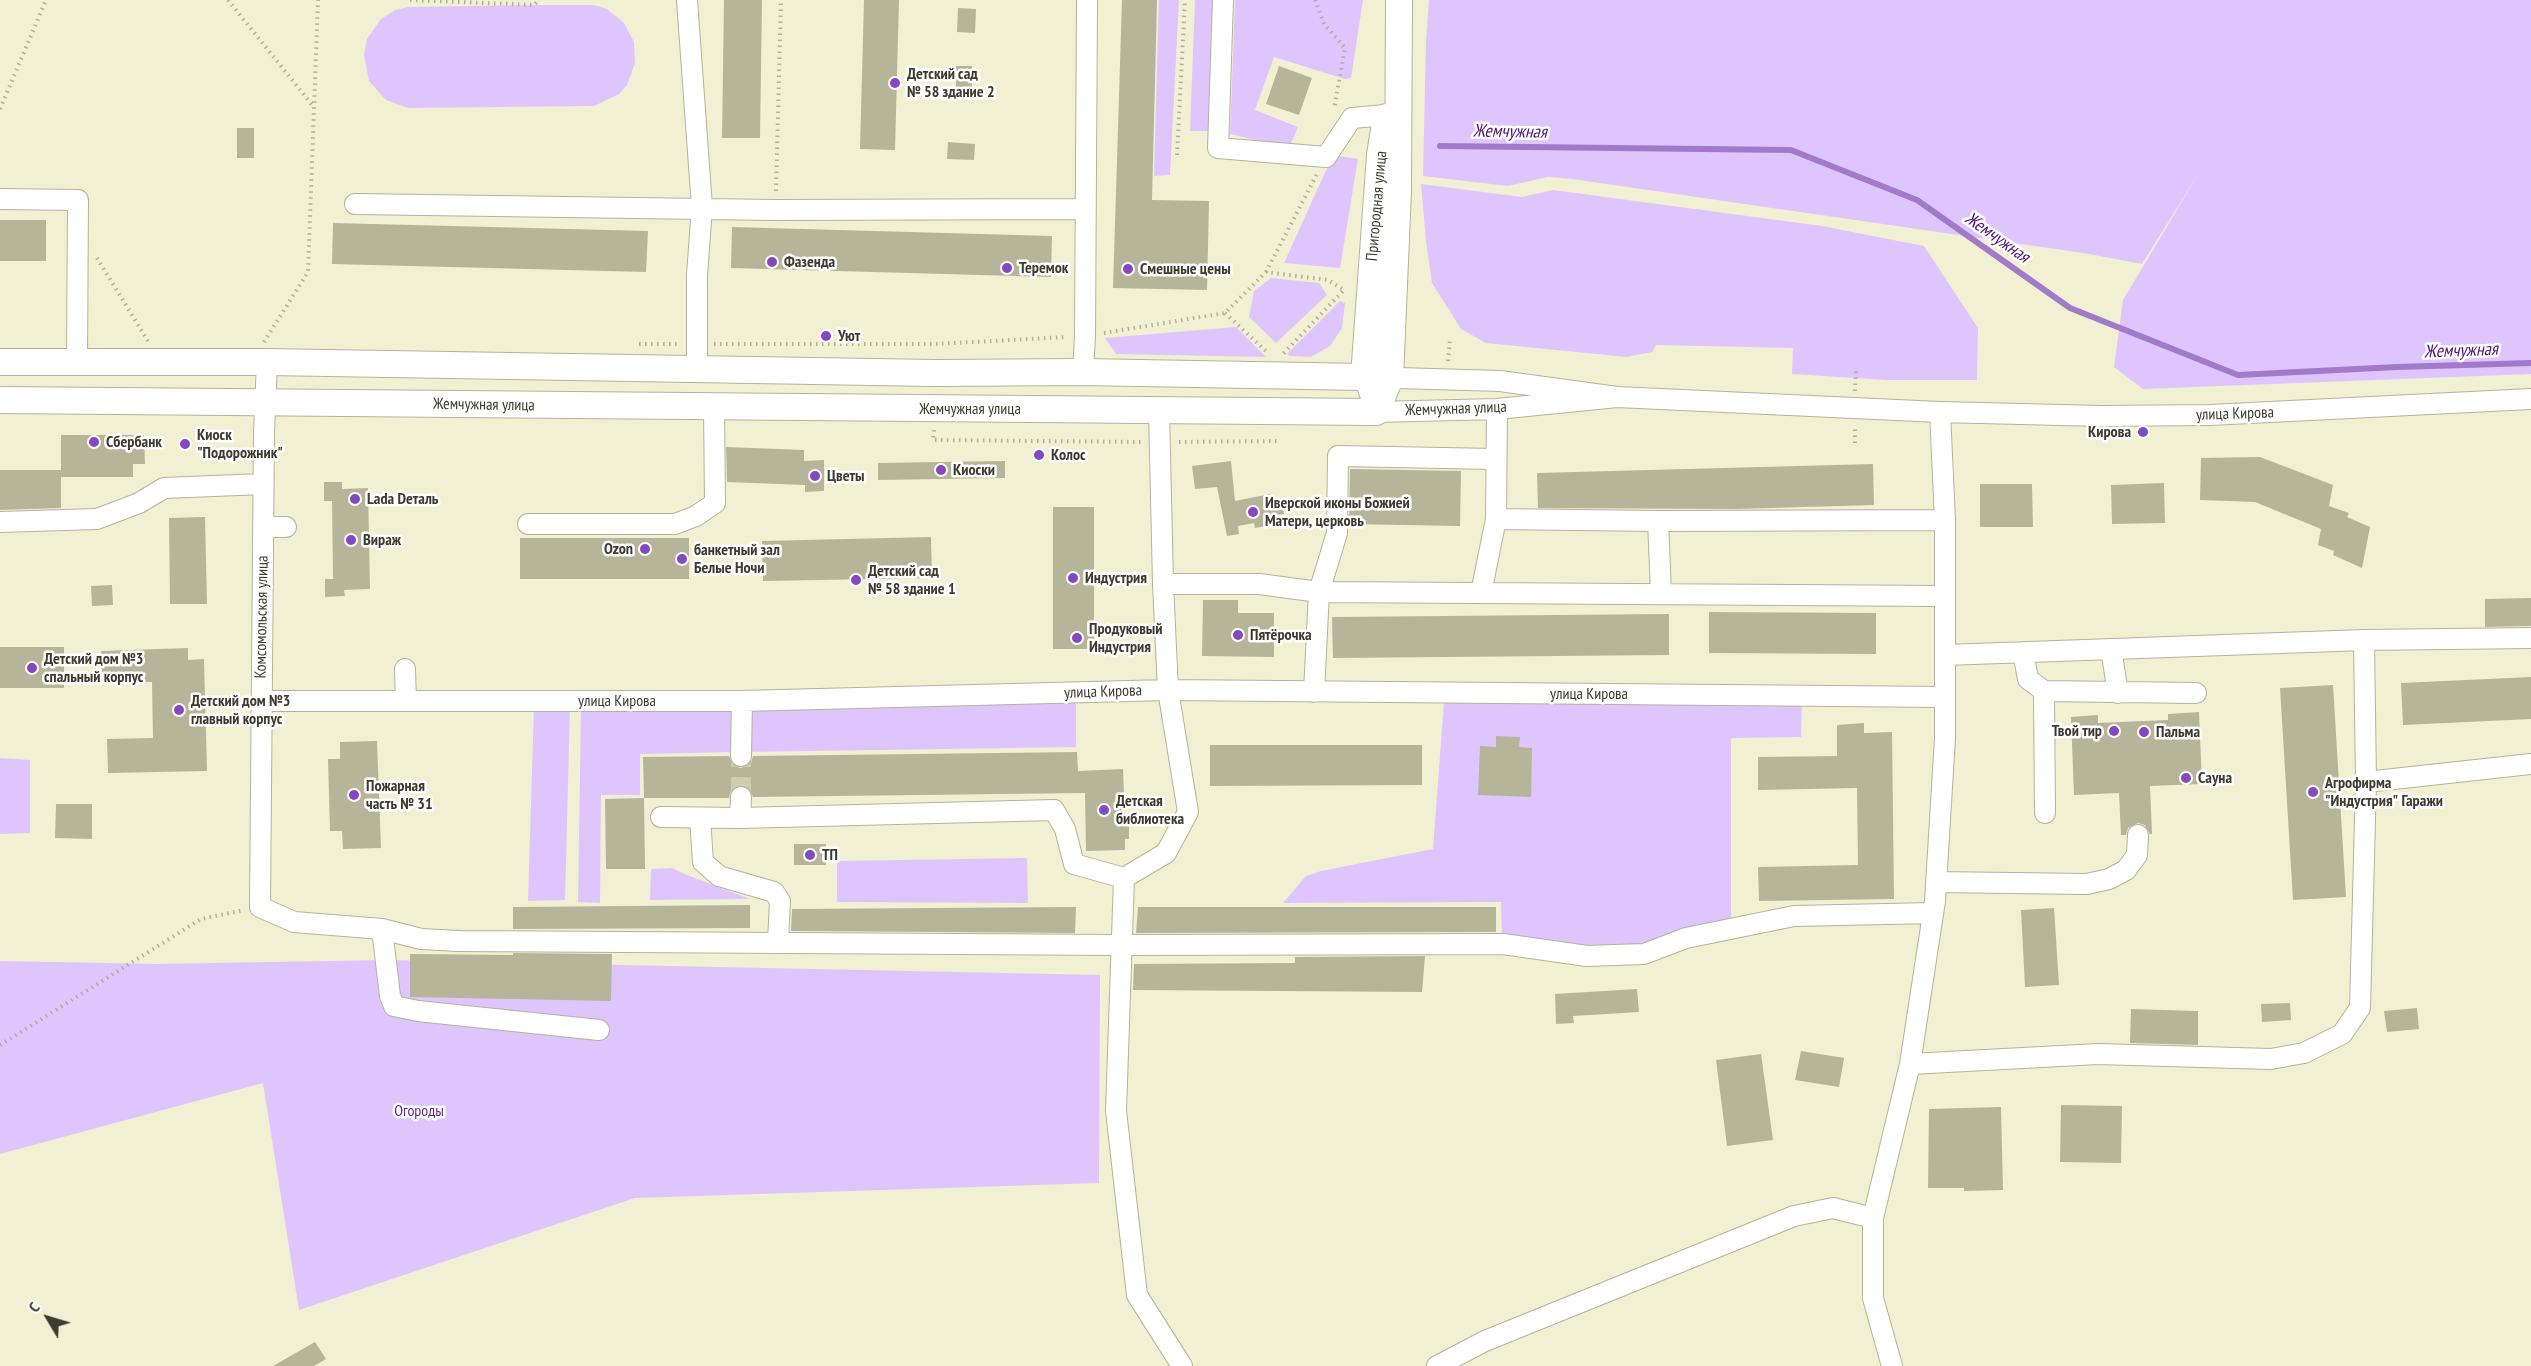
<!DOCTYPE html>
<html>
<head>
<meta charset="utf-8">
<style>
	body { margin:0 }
	#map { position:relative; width:2531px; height:1366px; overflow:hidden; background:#f2f0d3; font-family:"PT Sans Narrow",sans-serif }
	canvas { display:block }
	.north { position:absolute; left:18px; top:1288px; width:60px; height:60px; -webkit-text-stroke:4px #fff; paint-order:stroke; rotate:308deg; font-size:16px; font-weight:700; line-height:24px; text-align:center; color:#3c3b30 }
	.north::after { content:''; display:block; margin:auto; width:21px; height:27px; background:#3c3b30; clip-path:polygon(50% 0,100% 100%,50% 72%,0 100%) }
</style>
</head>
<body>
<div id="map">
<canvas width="2531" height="1366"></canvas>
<div class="north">С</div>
</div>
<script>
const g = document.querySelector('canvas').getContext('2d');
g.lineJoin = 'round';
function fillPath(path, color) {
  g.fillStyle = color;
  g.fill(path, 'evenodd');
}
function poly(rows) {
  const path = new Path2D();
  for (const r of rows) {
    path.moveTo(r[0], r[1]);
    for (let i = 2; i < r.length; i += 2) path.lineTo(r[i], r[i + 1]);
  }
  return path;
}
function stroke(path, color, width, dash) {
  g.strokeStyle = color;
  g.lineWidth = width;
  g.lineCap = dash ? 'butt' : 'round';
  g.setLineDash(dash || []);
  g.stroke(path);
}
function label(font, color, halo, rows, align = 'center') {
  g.font = font + ' "PT Sans Narrow",sans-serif';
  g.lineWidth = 5;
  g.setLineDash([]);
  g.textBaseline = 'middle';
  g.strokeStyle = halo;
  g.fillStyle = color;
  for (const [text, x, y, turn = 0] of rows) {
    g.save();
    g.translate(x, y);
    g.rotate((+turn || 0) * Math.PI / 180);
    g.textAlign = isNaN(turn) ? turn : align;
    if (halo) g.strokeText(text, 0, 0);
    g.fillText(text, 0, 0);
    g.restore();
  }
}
const green = poly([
	[1159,0,1179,0,1170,175,1154,176],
	[1195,0,1213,0,1208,131,1190,131],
	[1235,0,1363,0,1351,78,1345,79,1274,57,1255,110,1298,127,1289,148,1230,134],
	[1429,0,2531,0,2531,374,2143,389,2114,367,2123,300,2199,173,2142,264,2083,253,1572,179,1548,177,1508,186,1423,176,1426,42],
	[534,5,594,5,607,9,624,23,634,42,635,63,627,85,619,94,594,106,408,108,386,100,369,81,364,55,367,39,381,19,395,10,408,7],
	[1333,155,1358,159,1340,268,1284,263],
	[1421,184,1522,197,1553,190,1822,226,1924,246,1978,328,1977,380,1886,380,1792,374,1793,348,1656,345,1652,352,1627,357,1486,343,1461,329,1432,283,1426,241],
	[1271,278,1319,283,1327,295,1276,343,1249,317,1254,291],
	[1340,301,1345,303,1342,328,1330,346,1311,357,1290,356,1287,354],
	[1236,327,1266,357,1116,354,1105,338],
	[1076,699,1076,747,745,752,746,707],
	[1802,700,1801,737,1731,738,1731,922,1641,949,1588,951,1502,938,1501,902,1283,903,1306,876,1321,871,1433,849,1444,702],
	[534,706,570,707,565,900,528,901],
	[581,707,738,707,736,752,640,754,640,795,601,795,600,903,578,902],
	[0,758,30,760,30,833,0,834],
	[1027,858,1028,903,837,902,837,861],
	[672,868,687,875,750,899,650,900,651,869],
	[386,960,1100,975,1099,1183,635,1198,299,1310,263,1083,0,1154,0,961,156,964]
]);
const stream = poly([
	[1440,146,1791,150,1917,200,2070,308,2238,375,2397,367,2531,363]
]);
const building = poly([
	[724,0,762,0,760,138,722,138],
	[864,0,899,0,895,150,860,149],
	[1122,0,1157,0,1152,200,1209,201,1207,290,1113,288],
	[958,8,976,9,975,33,957,32],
	[956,66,972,66,972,89,956,88],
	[1279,66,1312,78,1299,115,1266,104],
	[237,128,254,128,254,158,237,158],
	[948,142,975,144,974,160,947,159],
	[0,220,46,220,46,261,0,261],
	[333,223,648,231,646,272,332,264],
	[732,227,1052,236,1051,277,731,268],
	[61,435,144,435,145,464,133,464,133,477,61,477],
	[726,447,804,450,804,461,824,460,824,491,805,492,805,485,727,482],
	[2260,457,2333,485,2329,506,2349,513,2347,517,2370,527,2362,568,2333,555,2334,551,2318,545,2321,529,2255,502,2200,500,2201,458],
	[1005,461,1005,478,878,480,878,463],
	[1231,461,1235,501,1270,494,1272,500,1281,498,1284,514,1276,515,1277,524,1255,528,1254,523,1238,526,1239,534,1227,536,1217,487,1195,489,1192,466],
	[1873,464,1874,505,1735,509,1538,508,1537,473],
	[1350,469,1461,471,1460,526,1349,524],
	[0,470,61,470,61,508,0,510],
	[324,482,342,482,342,489,368,488,370,589,344,590,345,596,325,597,325,579,333,579,332,501,324,501],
	[2164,483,2165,523,2112,524,2111,485],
	[1980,484,2032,484,2033,527,1980,527],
	[1053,507,1094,507,1094,649,1053,649],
	[205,517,207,604,170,604,169,518],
	[931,537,932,578,763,581,762,541],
	[520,538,689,538,689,579,520,579],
	[112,585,113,605,92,606,91,586],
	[2531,598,2531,626,2485,627,2485,599],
	[1203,600,1238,600,1238,613,1274,613,1274,657,1202,656],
	[1709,612,1876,613,1876,654,1709,653],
	[1669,614,1669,655,1333,658,1332,617],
	[0,647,64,647,64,688,0,688],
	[188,648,188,660,204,659,207,771,108,773,107,739,153,738,152,682,102,683,101,651],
	[2531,677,2531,719,2403,725,2401,683],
	[2333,685,2346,897,2293,900,2280,688],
	[2199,712,2202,784,2150,786,2152,834,2150,834,2145,825,2138,823,2128,828,2126,835,2121,835,2119,793,2074,795,2071,717,2098,715,2098,723,2168,720,2168,714],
	[1864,723,1864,733,1892,732,1894,899,1759,901,1758,867,1858,865,1857,788,1758,790,1758,757,1837,756,1837,725],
	[1496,736,1520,737,1519,747,1532,748,1531,797,1478,795,1480,746,1496,747],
	[377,741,381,848,343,849,342,831,330,831,328,759,340,759,340,742],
	[1210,745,1422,745,1422,785,1210,786],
	[1077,752,1078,771,1123,769,1125,822,1129,822,1129,839,1125,839,1125,850,1086,851,1085,793,753,797,748,787,741,785,731,790,729,798,644,798,643,757,729,756,734,766,741,768,751,763,753,756],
	[644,798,645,869,606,869,605,799],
	[56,804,92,804,92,839,55,838],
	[794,844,826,844,826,865,794,865],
	[750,905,750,928,513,929,513,907],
	[1076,907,1075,933,791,931,792,909],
	[1138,907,1496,907,1496,932,1136,933],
	[2054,908,2059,985,2025,987,2021,910],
	[513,953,612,954,611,1001,410,997,410,954,513,955],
	[1425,956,1422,992,1133,990,1134,964,1295,963,1295,957],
	[1637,989,1639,1012,1573,1016,1574,1023,1556,1024,1555,994],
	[2290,1003,2291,1020,2262,1022,2261,1004],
	[2417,1008,2419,1029,2387,1032,2384,1011],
	[2131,1009,2198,1011,2198,1045,2130,1043],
	[1801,1051,1844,1058,1839,1087,1795,1080],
	[1761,1054,1773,1140,1727,1146,1716,1060],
	[2061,1105,2122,1106,2121,1163,2060,1162],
	[2001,1107,2003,1190,1964,1191,1964,1188,1928,1188,1929,1109],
	[315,1342,326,1359,314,1366,273,1366]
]);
const minorTunnel = poly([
	[741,797,741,756]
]);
const path = poly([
	[228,0,313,106],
	[410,0,534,5,539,0],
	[1315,0,1324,24,1345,48,1334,109],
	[0,109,46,0],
	[1177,155,1185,0],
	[776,191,781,0],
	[97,258,148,341],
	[1266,272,1317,174],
	[1225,313,1268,353],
	[1104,333,1225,313,1266,272,1328,280,1344,290,1282,355],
	[264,342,308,272,318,0],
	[639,344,680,344],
	[714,344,935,344,1066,337],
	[1448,361,1450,339],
	[1855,391,1856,371],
	[934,430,933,440,1141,442],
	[1179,442,1277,441],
	[1855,443,1855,426],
	[0,1045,201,919,244,910]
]);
const minor = poly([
	[687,0,702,207,697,275,697,370],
	[1223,0,1218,148,1326,157,1352,118,1386,115],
	[0,199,78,200,77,362],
	[355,204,775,210,1085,209],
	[267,362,264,432,260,907,294,922,382,929,421,939,459,941,1122,945,1503,944,1587,956,1644,954,1686,938,1794,916,1933,913],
	[1083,372,1085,336,1087,0],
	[1617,397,1500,381,1364,377,1376,412,1497,409,1617,397,1940,412,2101,416,2210,415,2531,399],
	[1497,409,1496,519,1658,521,1945,520],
	[1159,410,1163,584,1168,690,1188,812,1166,853,1124,878,1116,1111,1137,1295,1182,1366],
	[1658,521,1661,593],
	[0,522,97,519,139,503,164,488,263,484],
	[528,524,675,524,696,516,715,503,714,407],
	[264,527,286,527],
	[1163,584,1259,584,1319,592,1945,596],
	[1481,593,1496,519],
	[2111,649,2118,693],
	[2023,652,2028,679,2044,691,2196,693],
	[1945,655,2364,640,2531,638],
	[405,669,406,701],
	[2044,691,2045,813],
	[1314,692,1319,592,1337,533,1338,456,1495,459],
	[261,701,742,701,1168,690,1945,697],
	[741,756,742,701],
	[2366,782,2531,764],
	[741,797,740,818,1054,810,1065,829,1074,864,1124,878],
	[661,817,740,818],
	[700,818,703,862,719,876,774,892,780,901,778,942],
	[1936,882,2087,884,2109,879,2126,870,2137,855,2138,835],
	[382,929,390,996,394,1006,418,1011,599,1030],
	[1910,1064,2098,1054,2271,1059,2304,1053,2342,1034,2360,1008,2366,782,2364,640],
	[1437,1366,1485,1341,1794,1216,1833,1208,1873,1218],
	[1892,1366,1873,1298,1873,1218,1910,1064,1935,901,1945,738,1945,520,1940,412]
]);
const major = poly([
	[0,362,267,362,935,373,1083,372,1364,377,1380,155,1386,117],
	[0,400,1376,412,1390,378,1398,191,1399,0]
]);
const markers = [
	[895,83,6,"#8648bd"],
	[772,262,6,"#8648bd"],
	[1007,268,6,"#8648bd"],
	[1128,269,6,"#8648bd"],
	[826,336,6,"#8648bd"],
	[2143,432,6,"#8648bd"],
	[94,442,6,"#8648bd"],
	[185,444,6,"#8648bd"],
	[1039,455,6,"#8648bd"],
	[941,470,6,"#8648bd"],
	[815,476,6,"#8648bd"],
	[355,499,6,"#8648bd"],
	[1253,512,6,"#8648bd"],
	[351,540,6,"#8648bd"],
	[645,549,6,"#8648bd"],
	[682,559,6,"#8648bd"],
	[1073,578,6,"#8648bd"],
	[856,580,6,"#8648bd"],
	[1238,635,6,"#8648bd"],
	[1077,638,6,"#8648bd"],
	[32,668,6,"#8648bd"],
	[179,710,6,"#8648bd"],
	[2114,731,6,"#8648bd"],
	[2144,732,6,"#8648bd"],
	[2186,778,6,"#8648bd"],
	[2313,792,6,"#8648bd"],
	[354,795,6,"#8648bd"],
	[1104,810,6,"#8648bd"],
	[810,855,6,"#8648bd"]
];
const poiNames = [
	["Детский сад",907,74],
	["№ 58 здание 2",907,92],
	["Фазенда",784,262],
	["Теремок",1019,268],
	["Смешные цены",1140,269],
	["Уют",838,336],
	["Кирова",2131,432,"right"],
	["Киоск",197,435],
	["\"Подорожник\"",197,453],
	["Сбербанк",106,442],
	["Колос",1051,455],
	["Киоски",953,470],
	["Цветы",827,476],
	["Lada Dеталь",367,499],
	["Иверской иконы Божией",1265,503],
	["Матери, церковь",1265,521],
	["Вираж",363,540],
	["Ozon",633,549,"right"],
	["банкетный зал",694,550],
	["Белые Ночи",694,568],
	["Детский сад",868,571],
	["№ 58 здание 1",868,589],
	["Индустрия",1085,578],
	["Продуковый",1089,629],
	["Индустрия",1089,647],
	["Пятёрочка",1250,635],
	["Детский дом №3",44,659],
	["спальный корпус",44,677],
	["Детский дом №3",191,701],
	["главный корпус",191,719],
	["Твой тир",2102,731,"right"],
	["Пальма",2156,732],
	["Сауна",2198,778],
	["Агрофирма",2325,783],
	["\"Индустрия\" Гаражи",2325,801],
	["Пожарная",366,786],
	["часть № 31",366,804],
	["Детская",1116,801],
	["библиотека",1116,819],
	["ТП",822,855]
];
const streetNames = [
	["Пригородная улица",1377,206,-85],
	["Жемчужная улица",484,405,1],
	["Жемчужная улица",970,409],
	["Жемчужная улица",1456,409,-2],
	["улица Кирова",2235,414,-2],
	["Комсомольская улица",262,617,-89],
	["улица Кирова",1103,692,-2],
	["улица Кирова",1589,694],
	["улица Кирова",617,701]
];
const parkNames = [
	["Огороды",419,1111]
];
const waterNames = [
	["Жемчужная",1510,132,1],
	["Жемчужная",1997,238,35],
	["Жемчужная",2461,351,-2]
];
fillPath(green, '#dfc5fd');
stroke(stream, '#a17bc9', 6);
fillPath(building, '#b7b599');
stroke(minorTunnel, '#ceccb2', 20, [20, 10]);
stroke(minor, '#b5b397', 22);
stroke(major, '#b5b397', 28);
stroke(path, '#b1b099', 4, [1.5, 4.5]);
stroke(minor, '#fff', 20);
stroke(major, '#fff', 26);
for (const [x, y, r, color] of markers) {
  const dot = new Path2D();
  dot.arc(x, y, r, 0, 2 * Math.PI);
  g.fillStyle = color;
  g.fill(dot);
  stroke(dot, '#fff', 2);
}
label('bold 16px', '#3c3b30', '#fff', poiNames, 'left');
label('16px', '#3c3b30', '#fff', streetNames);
label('16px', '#5c2986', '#fff', parkNames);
label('italic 18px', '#4f1977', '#fff', waterNames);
</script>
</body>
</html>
